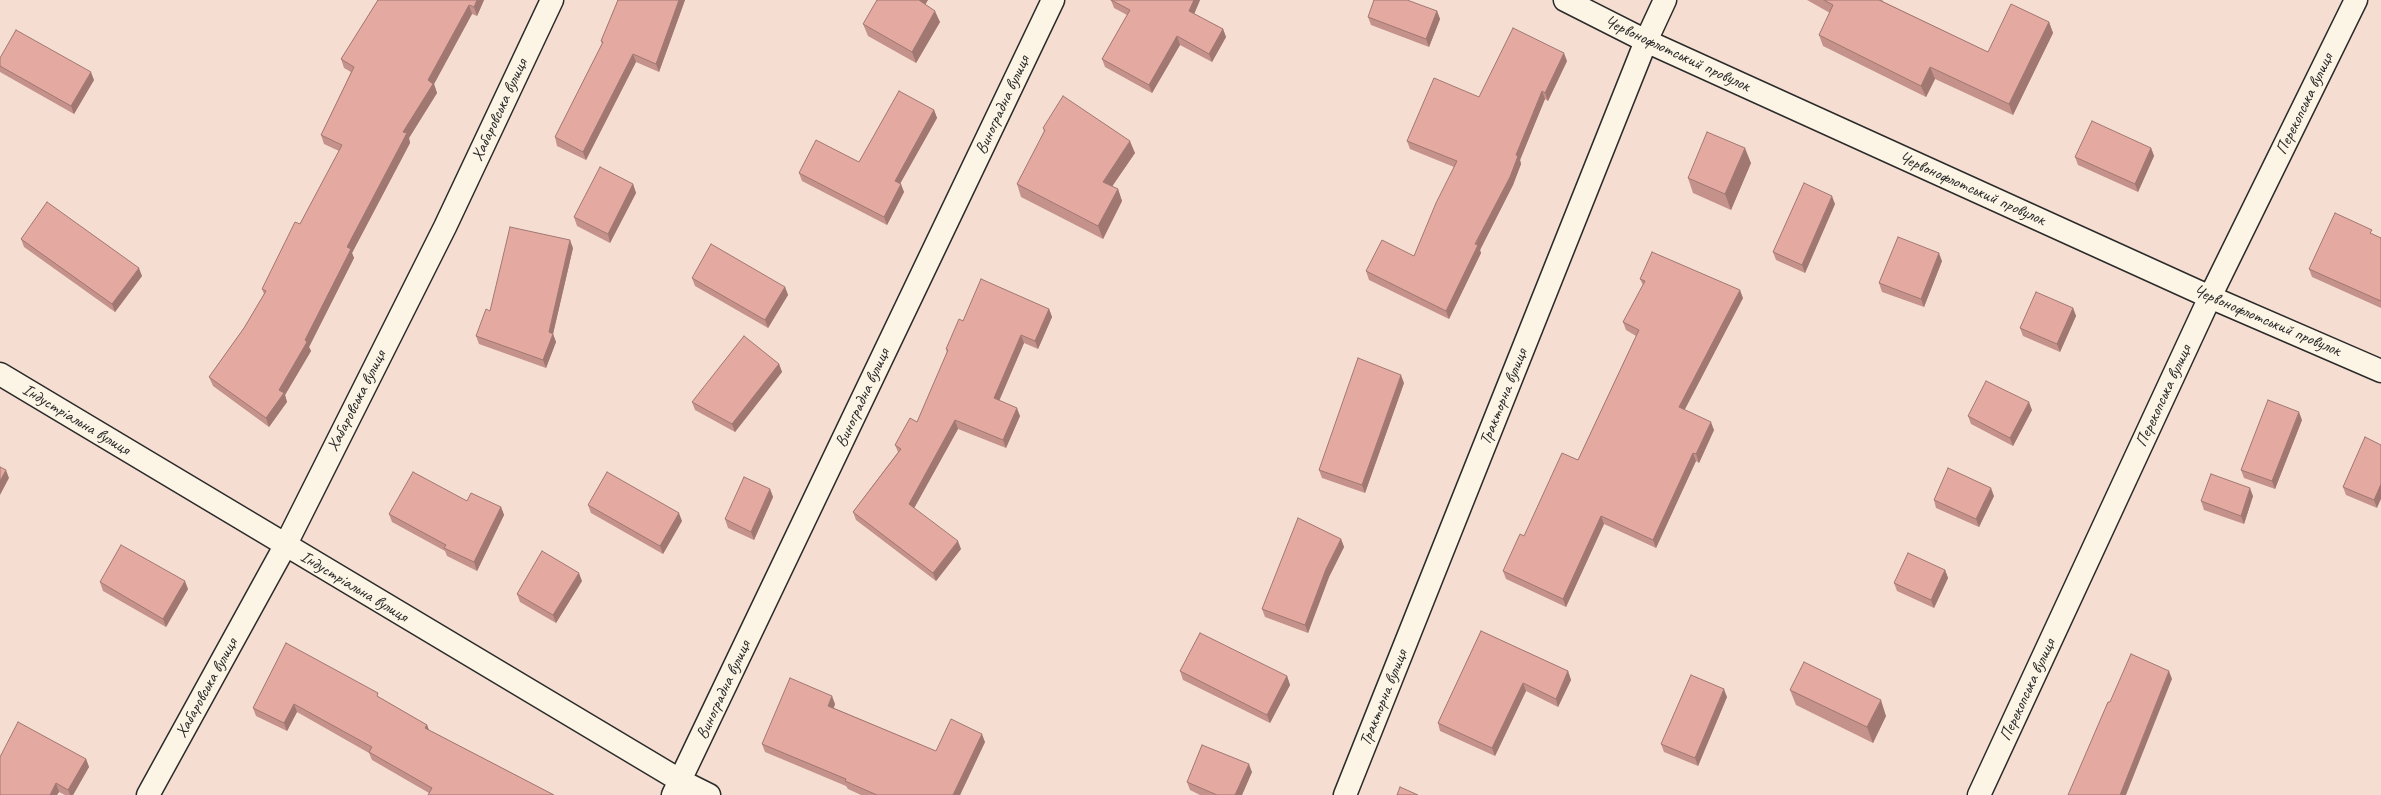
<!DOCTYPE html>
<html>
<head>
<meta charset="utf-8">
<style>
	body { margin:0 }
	canvas { display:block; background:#f5ded1 }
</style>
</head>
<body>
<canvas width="2381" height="795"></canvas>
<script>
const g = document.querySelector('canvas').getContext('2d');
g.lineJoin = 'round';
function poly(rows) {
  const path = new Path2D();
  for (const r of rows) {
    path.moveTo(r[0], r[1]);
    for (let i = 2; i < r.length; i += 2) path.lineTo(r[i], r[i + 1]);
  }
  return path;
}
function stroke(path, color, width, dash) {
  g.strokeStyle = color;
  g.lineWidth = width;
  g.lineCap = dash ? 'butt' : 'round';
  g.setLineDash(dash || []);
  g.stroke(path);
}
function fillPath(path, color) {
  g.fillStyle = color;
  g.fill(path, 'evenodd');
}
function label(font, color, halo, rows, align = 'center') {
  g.font = font + ' Caveat,sans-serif';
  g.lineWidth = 3;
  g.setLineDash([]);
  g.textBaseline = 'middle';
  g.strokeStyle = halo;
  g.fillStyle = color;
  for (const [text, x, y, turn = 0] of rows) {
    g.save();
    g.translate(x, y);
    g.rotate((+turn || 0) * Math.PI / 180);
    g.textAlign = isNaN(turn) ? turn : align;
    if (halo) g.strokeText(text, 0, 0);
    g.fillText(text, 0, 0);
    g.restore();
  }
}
const minor = poly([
	[1565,0,1646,41,2210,297,2381,371],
	[0,374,681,781,709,795],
	[148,795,285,546,445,227,552,0],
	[673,795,1053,0],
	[1345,795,1646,41,1665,0],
	[1979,795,2210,297,2356,0]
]);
const wall = poly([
	[378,0,484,0,477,16,472,14,434,84,437,93,409,138,410,143,352,253,354,258,309,347,311,351,285,395,287,402,269,427,213,386,209,377,244,328,264,294,262,289,300,224,339,151,324,144,321,135,351,72,344,68,341,59],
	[618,0,685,0,659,72,636,62,586,160,557,146,555,137,602,44,601,41],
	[928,0,925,4,940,22,916,63,868,36,863,24],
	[1111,0,1200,0,1194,14,1223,29,1226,37,1212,62,1180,45,1152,93,1105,67,1102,59,1127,15,1114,8],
	[1807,0,1883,0,1882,1,1988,52,2049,22,2053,33,2013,115,1935,79,1926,97,1823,46,1819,35,1830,13],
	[1437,11,1440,19,1429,47,1371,25,1368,17],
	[0,58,94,80,74,114,0,72],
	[1567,61,1548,101,1545,99,1520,160,1521,164,1513,185,1480,250,1481,253,1449,319,1369,280,1366,271,1414,256,1454,167,1410,149,1407,141,1479,97],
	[934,110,937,118,900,184,904,192,887,225,802,181,799,173,859,162],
	[1043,128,1135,153,1112,186,1118,189,1122,201,1103,239,1021,197,1017,184,1044,132],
	[2151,148,2154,156,2138,192,2078,165,2075,157],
	[1751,163,1731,210,1693,193,1688,178],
	[633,184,636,193,610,243,577,226,574,217],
	[1835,204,1805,273,1776,260,1773,252],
	[2374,235,2381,238,2381,308,2312,277,2309,269],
	[21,239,142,276,115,312,24,247],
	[573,248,553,334,556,342,546,368,479,344,476,336,490,311],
	[1942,261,1924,307,1882,292,1879,283],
	[692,278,785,287,788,295,768,328,695,286],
	[1640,279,1743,298,1684,410,1714,430,1699,463,1696,461,1656,548,1604,524,1566,607,1506,579,1503,571,1524,536,1578,460,1636,336,1626,330,1623,322,1643,285],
	[2073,308,2076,316,2060,352,2023,336,2020,328],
	[1049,309,1052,317,1038,349,1024,343,999,400,1020,416,1006,448,958,429,914,508,961,549,936,581,856,520,853,512,898,452,895,445,917,422,947,353,946,349,963,321],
	[779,364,782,372,735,432,695,410,692,402],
	[1404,383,1365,493,1322,478,1319,470],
	[2032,410,2013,446,1971,424,1968,416],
	[2302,420,2275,489,2244,478,2241,470],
	[2365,437,2377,508,2346,495,2343,487],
	[770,489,773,497,754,540,728,528,725,519],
	[1994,496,1979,527,1936,508,1934,500],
	[2253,496,2244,524,2204,510,2201,501],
	[467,501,501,507,504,515,477,571,447,556,445,551,392,522,389,514],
	[588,505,682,521,663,554,591,513],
	[1341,539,1344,547,1329,577,1308,633,1265,617,1262,609],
	[1945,570,1948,578,1934,608,1897,591,1894,583],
	[582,581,556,623,520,602,517,594],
	[100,582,188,589,166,627,103,591],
	[1481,631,1568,671,1571,680,1558,707,1526,691,1495,756,1440,731,1438,723],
	[286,643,427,725,429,730,554,795,429,793,372,760,369,753,297,712,287,731,256,716,253,708],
	[1180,671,1287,676,1290,685,1270,723,1183,680],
	[1790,690,1886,716,1873,743,1796,705],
	[1727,697,1698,766,1664,752,1661,744],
	[835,704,834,708,936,751,985,742,960,795,861,795,848,789,846,786,765,752,762,744],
	[86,759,89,767,73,795,65,795,59,792,57,795,0,795],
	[1252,772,1242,795,1200,795,1190,790,1187,782]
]);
const shadedWall = poly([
	[477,0,484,0,477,16,474,7],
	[679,0,685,0,659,72,656,64],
	[918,0,928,0,922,10],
	[1194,0,1200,0,1192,19,1189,11],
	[469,5,472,14,434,84,437,93,409,138,410,143,352,253,354,258,309,347,311,351,285,395,287,402,269,427,266,418,279,390,305,340,347,247,403,132,428,80],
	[935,11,940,22,916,63,912,52],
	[1437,11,1440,19,1429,47,1426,39],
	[2049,22,2053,33,2013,115,2009,104],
	[1223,29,1226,37,1212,62,1209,54],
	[1177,36,1180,45,1152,93,1149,85],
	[1564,53,1567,61,1548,101,1545,93],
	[633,54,636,62,586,160,583,152],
	[1930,67,1935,79,1926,97,1921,86],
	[91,72,94,80,74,114,71,106],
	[1542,91,1545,99,1520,160,1521,164,1513,185,1480,250,1481,253,1449,319,1446,311,1516,155],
	[934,110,937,118,897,189,895,181],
	[1130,141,1135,153,1107,194,1103,182],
	[1745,148,1751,163,1731,210,1725,194],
	[2151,148,2154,156,2138,192,2135,184],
	[633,184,636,193,610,243,608,234],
	[901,184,904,192,887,225,884,217],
	[1118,189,1122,201,1103,239,1098,226],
	[1832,196,1835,204,1805,273,1802,265],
	[570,240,573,248,553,334,556,342,546,368,543,360,549,332],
	[1939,253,1942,261,1924,307,1921,299],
	[139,268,142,276,115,312,112,304],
	[785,287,788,295,768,328,765,320],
	[1740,290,1743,298,1682,415,1679,407],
	[2073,308,2076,316,2060,352,2057,344],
	[1049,309,1052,317,1038,349,1035,341],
	[1021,335,1024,343,997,406,994,398],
	[779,364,782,372,735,432,732,424],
	[1401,375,1404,383,1365,493,1362,485],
	[2029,402,2032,410,2013,446,2010,438],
	[1017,408,1020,416,1006,448,1003,440],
	[2299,412,2302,420,2275,489,2272,481],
	[955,420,958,429,912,512,909,504],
	[1711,422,1714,430,1699,463,1696,454],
	[1693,453,1696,461,1656,548,1653,540],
	[6,470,9,478,0,495,0,481],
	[2381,484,2381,499,2377,508,2374,500],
	[1991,488,1994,496,1979,527,1976,519],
	[2250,488,2253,496,2244,524,2241,516],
	[770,489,773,497,754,540,751,532],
	[501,507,504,515,477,571,474,562],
	[679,513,682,521,663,554,660,546],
	[1601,516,1604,524,1566,607,1563,599],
	[1341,539,1344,547,1329,577,1308,633,1305,625,1326,569],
	[958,541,961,549,936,581,933,573],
	[1945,570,1948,578,1934,608,1931,600],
	[579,573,582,581,556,623,553,615],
	[185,581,188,589,166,627,163,619],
	[1568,671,1571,680,1558,707,1556,699],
	[2169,671,2172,679,2126,795,2120,795],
	[1287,676,1290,685,1270,723,1267,715],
	[1523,683,1526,691,1495,756,1492,748],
	[1724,689,1727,697,1698,766,1695,758],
	[832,696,835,704,831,714,828,706],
	[1881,700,1886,716,1873,743,1867,727],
	[294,704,297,712,287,731,284,723],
	[427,725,430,733,425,728],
	[982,734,985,742,960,795,953,795],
	[86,759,89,767,73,795,70,795,68,790],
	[1249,764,1252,772,1242,795,1235,795],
	[56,783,59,792,57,795,50,795]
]);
const building = poly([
	[378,0,477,0,474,7,469,5,428,80,433,84,403,132,407,133,347,247,351,249,305,340,307,342,279,390,284,393,266,418,209,377,244,328,266,291,262,289,295,222,300,224,342,145,321,135,354,67,341,59,378,0],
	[618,0,679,0,656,64,633,54,583,152,555,137,603,42,601,41,618,0],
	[877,0,919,0,935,11,912,52,863,24,877,0],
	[1111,0,1194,0,1189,11,1223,29,1209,54,1177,36,1149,85,1102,59,1130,10,1111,0],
	[1374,0,1407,0,1437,11,1426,39,1368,17,1374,0],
	[1824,0,1879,0,1988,52,2011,4,2049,22,2009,104,1930,67,1921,86,1819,35,1833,5,1824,0],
	[1513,28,1564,53,1545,93,1542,91,1516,155,1518,156,1510,177,1475,244,1478,245,1446,311,1366,271,1382,240,1414,256,1436,203,1457,161,1407,141,1434,78,1479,97,1513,28],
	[16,30,91,72,71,106,0,66,0,58,16,30],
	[899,91,934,110,895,181,901,184,884,217,799,173,816,140,859,162,899,91],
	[1063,96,1130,141,1103,182,1118,189,1098,226,1017,184,1045,130,1043,128,1063,96],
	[2092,121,2151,148,2135,184,2075,157,2092,121],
	[1707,132,1745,148,1725,194,1688,178,1707,132],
	[600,167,633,184,608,234,574,217,600,167],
	[1804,183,1832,196,1802,265,1773,252,1804,183],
	[47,202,139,268,112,304,21,239,47,202],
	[2335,213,2372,230,2370,233,2381,238,2381,301,2309,269,2335,213],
	[510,227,570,240,549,332,553,334,543,360,476,336,486,309,490,311,510,227],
	[1898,237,1939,253,1921,299,1879,283,1898,237],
	[711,244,785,287,765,320,692,278,711,244],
	[1652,252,1740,290,1679,407,1711,422,1696,454,1693,453,1653,540,1601,516,1563,599,1503,571,1520,534,1524,536,1562,453,1578,460,1639,330,1623,322,1645,281,1640,279,1652,252],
	[981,279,1049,309,1035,341,1021,335,994,398,1017,408,1003,440,955,420,909,504,958,541,933,573,853,512,901,449,895,445,910,418,917,422,948,350,946,349,959,319,963,321,981,279],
	[2036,292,2073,308,2057,344,2020,328,2036,292],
	[744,336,779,364,732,424,692,402,744,336],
	[1358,358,1401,375,1362,485,1319,470,1358,358],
	[1986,381,2029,402,2010,438,1968,416,1986,381],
	[2268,400,2299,412,2272,481,2241,470,2268,400],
	[2365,437,2381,445,2381,484,2374,500,2343,487,2365,437],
	[0,467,6,470,0,481,0,467],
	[1948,468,1991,488,1976,519,1934,500,1948,468],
	[413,472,467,501,471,493,501,507,474,562,444,548,446,545,389,514,413,472],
	[607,472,679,513,660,546,588,505,607,472],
	[2211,474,2250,488,2241,516,2201,501,2211,474],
	[744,477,770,489,751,532,725,519,744,477],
	[1298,518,1341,539,1326,569,1305,625,1262,609,1298,518],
	[121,545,185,581,163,619,100,582,121,545],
	[542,551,579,573,553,615,517,594,542,551],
	[1908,553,1945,570,1931,600,1894,583,1908,553],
	[1481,631,1568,671,1556,699,1523,683,1492,748,1438,723,1481,631],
	[1200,633,1287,676,1267,715,1180,671,1200,633],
	[286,643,378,693,377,696,427,725,425,728,554,795,428,795,432,788,369,752,372,747,294,704,284,723,253,708,286,643],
	[2131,654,2169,671,2120,795,2068,795,2108,702,2110,702,2131,654],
	[1804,662,1881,700,1867,727,1790,690,1804,662],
	[1691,675,1724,689,1695,758,1661,744,1691,675],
	[790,678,832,696,828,706,936,751,951,719,982,734,953,795,877,795,845,781,846,779,762,744,790,678],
	[18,722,86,759,68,790,56,783,50,795,0,795,0,757,18,722],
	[1202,745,1249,764,1235,795,1217,795,1187,782,1202,745],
	[1400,787,1418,795,1397,795,1400,787]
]);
const streetNames = [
	["Червонофлотський провулок",1677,54,25],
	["Перекопська вулиця",2305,104,-64],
	["Виноградна вулиця",1003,105,-65],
	["Хабаровська вулиця",500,110,-65],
	["Червонофлотський провулок",1972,189,24],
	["Червонофлотський провулок",2267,321,23],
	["Перекопська вулиця",2164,396,-65],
	["Тракторна вулиця",1504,397,-68],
	["Виноградна вулиця",863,398,-65],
	["Хабаровська вулиця",357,401,-63],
	["Індустріальна вулиця",76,420,31],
	["Індустріальна вулиця",354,587,31],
	["Хабаровська вулиця",207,688,-61],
	["Виноградна вулиця",724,690,-65],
	["Перекопська вулиця",2028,690,-65],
	["Тракторна вулиця",1384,698,-68]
];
stroke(minor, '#2b2b2b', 25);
stroke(minor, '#fcf5e5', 22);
fillPath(wall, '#c4928a');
fillPath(shadedWall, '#a07771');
fillPath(building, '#e4aaa1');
stroke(building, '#a07771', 1);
label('17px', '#2b2b2b', '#fcf5e5', streetNames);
</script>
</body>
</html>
